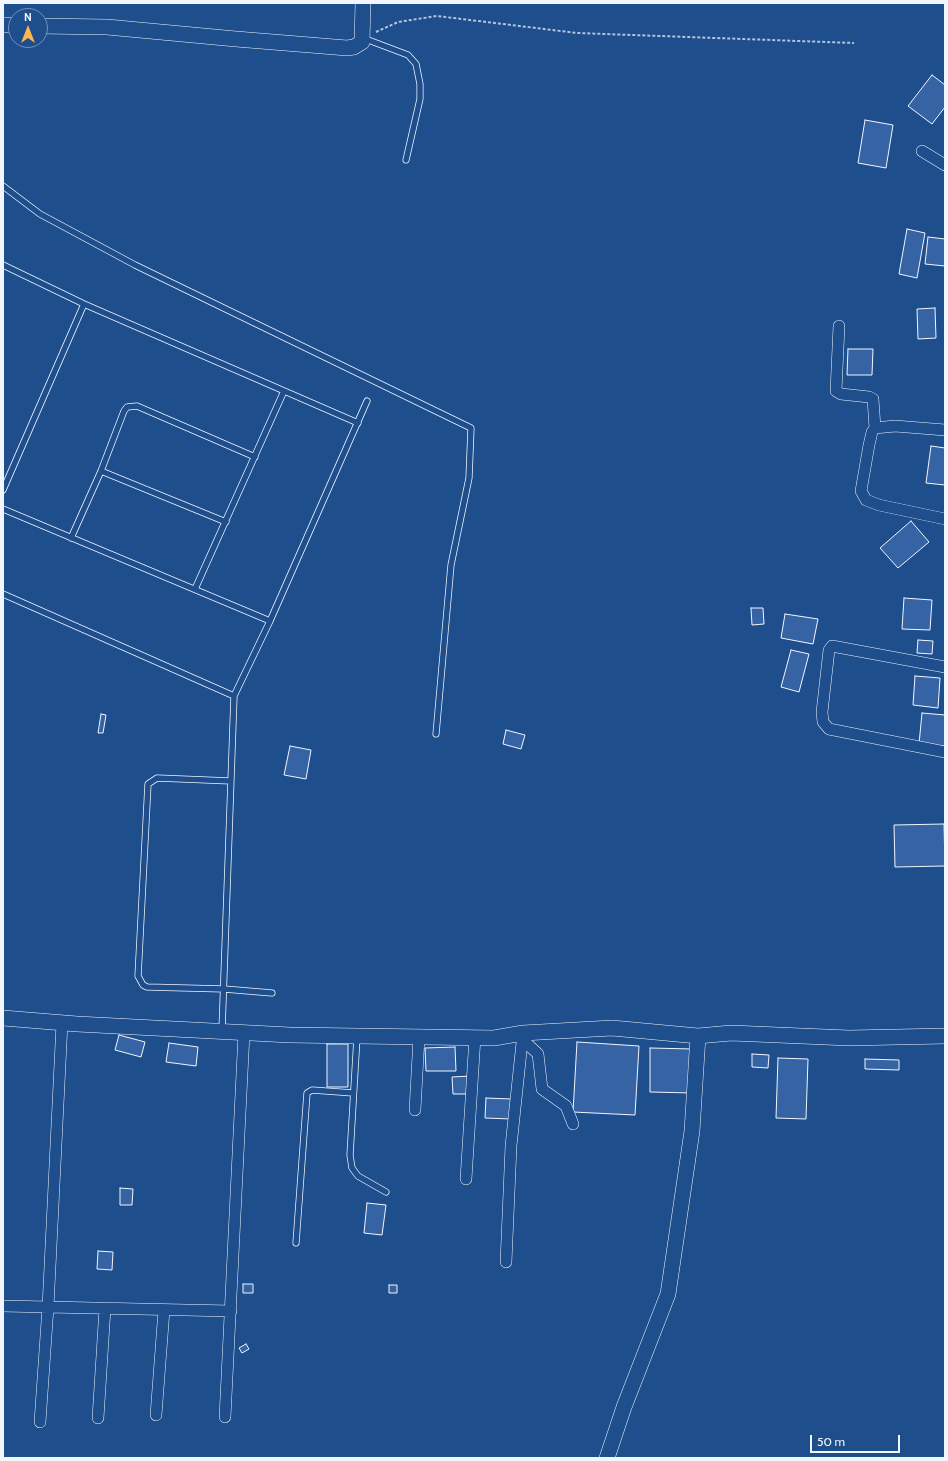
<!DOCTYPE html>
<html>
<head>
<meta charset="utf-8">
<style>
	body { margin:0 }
	#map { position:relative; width:948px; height:1461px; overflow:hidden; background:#1f4e8c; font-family:Cabin,sans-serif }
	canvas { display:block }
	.frame { position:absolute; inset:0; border:4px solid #f2f6ff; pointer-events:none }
	.north { position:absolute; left:8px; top:8px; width:40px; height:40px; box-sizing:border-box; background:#1f4e8c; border:1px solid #7391ba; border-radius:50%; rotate:0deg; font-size:11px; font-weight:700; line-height:16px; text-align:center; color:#f2f6ff }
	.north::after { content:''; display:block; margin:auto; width:14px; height:18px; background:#ffb74d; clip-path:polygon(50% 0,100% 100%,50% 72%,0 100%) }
	.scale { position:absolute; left:810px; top:1435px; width:90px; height:18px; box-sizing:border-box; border:2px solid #f2f6ff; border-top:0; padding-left:5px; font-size:12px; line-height:14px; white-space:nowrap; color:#f2f6ff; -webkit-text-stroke:3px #1f4e8c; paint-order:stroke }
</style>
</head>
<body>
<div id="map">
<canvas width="948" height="1461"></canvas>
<div class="frame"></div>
<div class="north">N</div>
<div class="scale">50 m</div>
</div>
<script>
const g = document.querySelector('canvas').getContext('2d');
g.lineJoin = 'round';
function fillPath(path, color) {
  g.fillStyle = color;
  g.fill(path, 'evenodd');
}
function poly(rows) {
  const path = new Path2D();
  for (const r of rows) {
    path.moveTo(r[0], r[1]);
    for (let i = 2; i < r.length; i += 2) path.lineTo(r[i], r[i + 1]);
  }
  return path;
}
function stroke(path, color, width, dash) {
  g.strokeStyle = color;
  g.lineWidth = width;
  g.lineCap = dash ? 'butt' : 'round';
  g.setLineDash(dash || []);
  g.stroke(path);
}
const building = poly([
	[932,75,945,85,945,107,932,124,908,106,932,75],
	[865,120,893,125,886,168,858,163,865,120],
	[907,229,925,233,917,278,899,274,907,229],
	[928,237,945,239,945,266,925,264,928,237],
	[935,308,936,338,918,339,917,309,935,308],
	[848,349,873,349,872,375,847,375,848,349],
	[931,446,945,448,945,485,926,483,931,446],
	[911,521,929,542,898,568,880,548,911,521],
	[904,598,932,600,930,630,902,629,904,598],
	[751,608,763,608,764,624,752,625,751,608],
	[785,614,818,619,813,644,781,638,785,614],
	[918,640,933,641,932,654,917,653,918,640],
	[791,650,809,654,799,692,781,687,791,650],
	[915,676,940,678,938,708,913,705,915,676],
	[922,713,945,715,945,746,919,744,922,713],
	[101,714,106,715,103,733,98,733,101,714],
	[506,730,525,735,521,749,503,744,506,730],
	[290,746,311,750,306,779,284,775,290,746],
	[944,824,945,866,895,867,894,825,944,824],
	[119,1035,145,1042,141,1057,115,1050,119,1035],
	[577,1042,639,1046,635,1115,573,1112,577,1042],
	[169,1043,198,1047,196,1066,166,1062,169,1043],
	[327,1044,348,1044,348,1087,327,1087,327,1044],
	[455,1047,456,1071,426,1071,425,1048,455,1047],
	[650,1048,693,1049,692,1093,650,1092,650,1048],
	[752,1054,769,1055,768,1068,752,1067,752,1054],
	[778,1058,808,1059,806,1119,776,1118,778,1058],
	[865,1059,899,1060,899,1070,865,1069,865,1059],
	[470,1076,470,1094,453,1094,452,1077,470,1076],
	[486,1098,512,1099,511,1119,485,1118,486,1098],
	[120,1188,133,1189,132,1205,120,1205,120,1188],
	[367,1203,386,1205,382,1235,364,1233,367,1203],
	[98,1251,113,1252,112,1270,97,1269,98,1251],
	[243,1284,253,1284,253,1293,243,1293,243,1284],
	[389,1285,397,1285,397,1293,389,1293,389,1285],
	[246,1344,249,1349,242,1353,239,1348,246,1344]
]);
const path = poly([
	[376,32,398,22,437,16,577,33,854,43]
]);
const lane = poly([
	[363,38,408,55,416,64,420,84,420,99,406,160],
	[3,186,40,214,135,265,471,428,469,478,451,565,436,734],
	[3,265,84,304,358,423],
	[101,471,226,522],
	[3,490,84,304],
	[3,509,270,621],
	[71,538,101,471,124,411,127,407,137,406,255,457],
	[195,589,284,391],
	[3,594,234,696],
	[231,781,157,778,148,784,138,976,143,985,147,987,224,989,272,993],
	[222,1030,234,696,270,621,367,401],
	[357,1037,350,1155,352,1168,358,1176,386,1192],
	[296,1243,307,1093,312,1090,353,1093]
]);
const street = poly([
	[922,151,945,165],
	[839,326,836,391,841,394,869,397,873,399,875,428],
	[945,430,895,426,875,428,872,432,869,445,861,491,866,500,879,505,945,519],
	[945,667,832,646,829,650,822,712,823,722,829,729,945,752],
	[522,1039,538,1054,542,1089,566,1106,573,1124],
	[415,1110,419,1037],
	[466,1179,475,1037],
	[506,1262,511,1146,523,1033],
	[3,1306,231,1311],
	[156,1415,164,1310],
	[225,1417,244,1033],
	[98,1418,105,1308],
	[40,1422,48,1307,62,1023]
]);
const secondary = poly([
	[3,25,16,25],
	[40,26,107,27,236,39,347,48,354,47,362,42,363,3],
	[3,1018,77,1024,290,1035,494,1038,523,1033,612,1028,698,1036,731,1033,849,1038,945,1036],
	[607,1458,624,1407,668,1294,692,1131,698,1036]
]);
fillPath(building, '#3563a3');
stroke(building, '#f2f6ff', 1);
stroke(lane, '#f2f6ff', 7);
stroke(street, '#f2f6ff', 12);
stroke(secondary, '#f2f6ff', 16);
stroke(path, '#b3c4dc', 2, [3, 2]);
stroke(lane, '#1f4e8c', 5.5);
stroke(street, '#1f4e8c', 11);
stroke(secondary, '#1f4e8c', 15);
</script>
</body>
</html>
